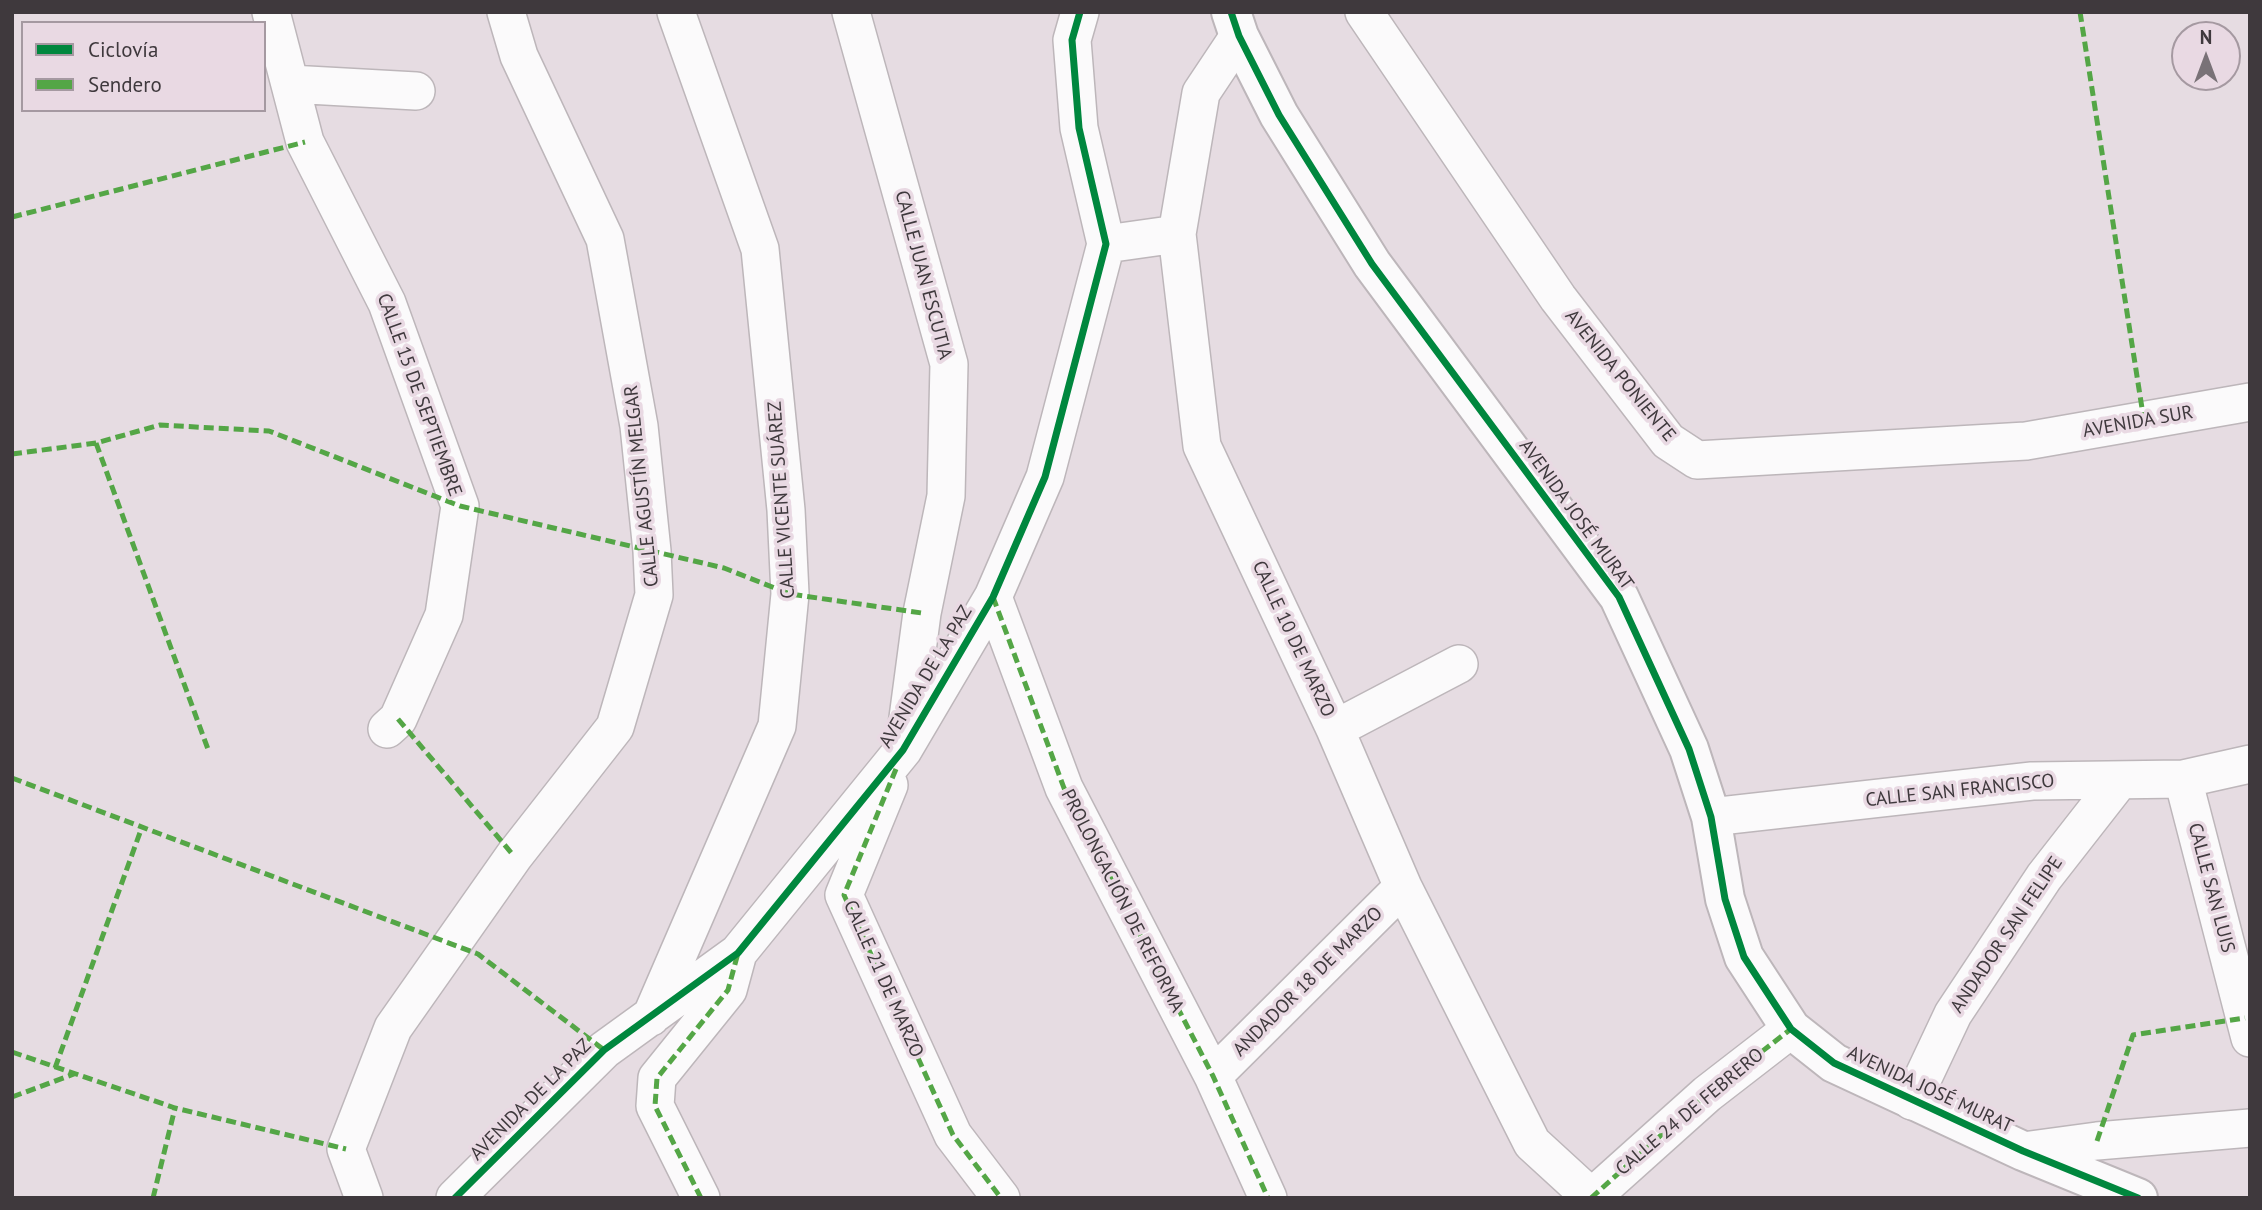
<!DOCTYPE html>
<html>
<head>
<meta charset="utf-8">
<style>
	body { margin:0 }
	#map { position:relative; width:2262px; height:1210px; overflow:hidden; background:#e6dce2; font-family:"PT Sans",sans-serif }
	canvas { display:block }
	.frame { position:absolute; inset:0; border:14px solid #3f393d; pointer-events:none }
	.legend { position:absolute; left:21px; top:21px; width:245px; height:91px; box-sizing:border-box; background:#e9d9e3; border:2px solid #a599a1; margin:0; padding:9px 12px; list-style:none; font-size:21px; color:#3f393d }
	.legend li { display:flex; align-items:center; gap:14px; height:35px }
	.legend b { width:35px; border:2px solid #a599a1 }
	.north { position:absolute; left:2171px; top:21px; width:70px; height:70px; box-sizing:border-box; background:#e9d9e3; border:2px solid #a599a1; border-radius:50%; rotate:0deg; font-size:19px; font-weight:700; line-height:28px; text-align:center; color:#3f393d }
	.north::after { content:''; display:block; margin:auto; width:24px; height:32px; background:#797277; clip-path:polygon(50% 0,100% 100%,50% 72%,0 100%) }
</style>
</head>
<body>
<div id="map">
<canvas width="2262" height="1210"></canvas>
<div class="frame"></div>
<ul class="legend">
<li><b style="height:9px;background:#00873e"></b>Ciclovía</li>
<li><b style="height:9px;background:#54a646"></b>Sendero</li>
</ul>
<div class="north">N</div>
</div>
<script>
const g = document.querySelector('canvas').getContext('2d');
g.lineJoin = 'round';
function poly(rows) {
  const path = new Path2D();
  for (const r of rows) {
    path.moveTo(r[0], r[1]);
    for (let i = 2; i < r.length; i += 2) path.lineTo(r[i], r[i + 1]);
  }
  return path;
}
function stroke(path, color, width, dash) {
  g.strokeStyle = color;
  g.lineWidth = width;
  g.lineCap = dash ? 'butt' : 'round';
  g.setLineDash(dash || []);
  g.stroke(path);
}
function label(font, color, halo, rows, align = 'center') {
  g.font = font + ' "PT Sans",sans-serif';
  g.lineWidth = 7;
  g.setLineDash([]);
  g.textBaseline = 'middle';
  g.strokeStyle = halo;
  g.fillStyle = color;
  for (const [text, x, y, turn = 0] of rows) {
    g.save();
    g.translate(x, y);
    g.rotate((+turn || 0) * Math.PI / 180);
    g.textAlign = isNaN(turn) ? turn : align;
    if (halo) g.strokeText(text, 0, 0);
    g.fillText(text, 0, 0);
    g.restore();
  }
}
const street = poly([
	[271,12,305,142,387,303,460,506,444,615,398,719,387,729],
	[851,12,949,364,946,496,922,613,906,733],
	[1364,12,1558,298,1668,441,1697,460,2026,441,2250,402],
	[1239,36,1201,93,1177,234,1202,446,1335,729,1403,887,1532,1143,1592,1198],
	[290,84,416,91],
	[1106,244,1177,234],
	[993,597,1064,788,1213,1076,1268,1198],
	[1335,729,1459,664],
	[2183,779,2250,1038],
	[889,785,844,895,953,1135,1001,1198],
	[1711,817,2032,781,2183,779,2250,764],
	[651,1017,777,726,790,594,786,510,760,249,676,12],
	[1213,1076,1403,887],
	[1912,1101,1953,1014,2044,877,2119,781],
	[2023,1151,2097,1141,2250,1128],
	[364,1198,346,1149,393,1028,514,856,615,727,654,595,652,551,639,426,605,239,519,56,506,12],
	[455,1198,604,1050,738,953,903,750,993,597,1045,477,1106,244,1079,128,1072,40,1080,12],
	[701,1198,655,1106,657,1078,728,990,738,953],
	[1591,1198,1707,1094,1791,1029]
]);
const secondary = poly([
	[1231,12,1239,36,1279,115,1372,264,1619,597,1689,749,1711,817,1725,899,1744,957,1791,1029,1834,1063,2023,1151,2138,1198]
]);
const quiet = poly([
	[2080,12,2144,421],
	[12,217,305,142],
	[96,443,209,752],
	[12,454,96,443,160,425,269,431,460,506,724,568,790,594,922,613],
	[993,597,1064,788,1213,1076,1268,1198],
	[398,719,514,856],
	[896,769,844,895,953,1135,1001,1198],
	[12,778,478,954,604,1050],
	[12,1052,175,1108,346,1149],
	[55,1068,142,827],
	[12,1097,74,1074],
	[2097,1141,2133,1035,2245,1018],
	[153,1198,175,1108],
	[701,1198,655,1106,657,1078,728,990,738,953],
	[1591,1198,1707,1094,1791,1029]
]);
const cycleway = poly([
	[1231,12,1239,36,1279,115,1372,264,1619,597,1689,749,1711,817,1725,899,1744,957,1791,1029,1834,1063,2023,1151,2138,1198],
	[455,1198,604,1050,738,953,903,750,993,597,1045,477,1106,244,1079,128,1072,40,1080,12]
]);
const streetNames = [
	["CALLE JUAN ESCUTIA",923,275,75],
	["AVENIDA PONIENTE",1620,376,51],
	["CALLE 15 DE SEPTIEMBRE",419,395,70],
	["AVENIDA SUR",2138,422,-10],
	["CALLE AGUSTÍN MELGAR",642,486,-96],
	["CALLE VICENTE SUÁREZ",782,500,-94],
	["AVENIDA JOSÉ MURAT",1576,515,54],
	["CALLE 10 DE MARZO",1293,639,65],
	["AVENIDA DE LA PAZ",926,677,-59],
	["CALLE SAN FRANCISCO",1960,791,-6],
	["CALLE SAN LUIS",2211,888,75],
	["PROLONGACIÓN DE REFORMA",1122,901,63],
	["ANDADOR SAN FELIPE",2007,935,-56],
	["CALLE 21 DE MARZO",883,979,66],
	["ANDADOR 18 DE MARZO",1308,982,-45],
	["AVENIDA JOSÉ MURAT",1930,1090,25],
	["AVENIDA DE LA PAZ",531,1100,-45],
	["CALLE 24 DE FEBRERO",1690,1112,-40]
];
stroke(street, '#bdb6ba', 40);
stroke(secondary, '#bdb6ba', 42);
stroke(street, '#fbfafb', 37);
stroke(secondary, '#fbfafb', 38);
stroke(quiet, '#54a646', 5, [10, 5]);
stroke(cycleway, '#00873e', 7);
label('19px', '#3f393d', '#e9d9e3', streetNames);
</script>
</body>
</html>
